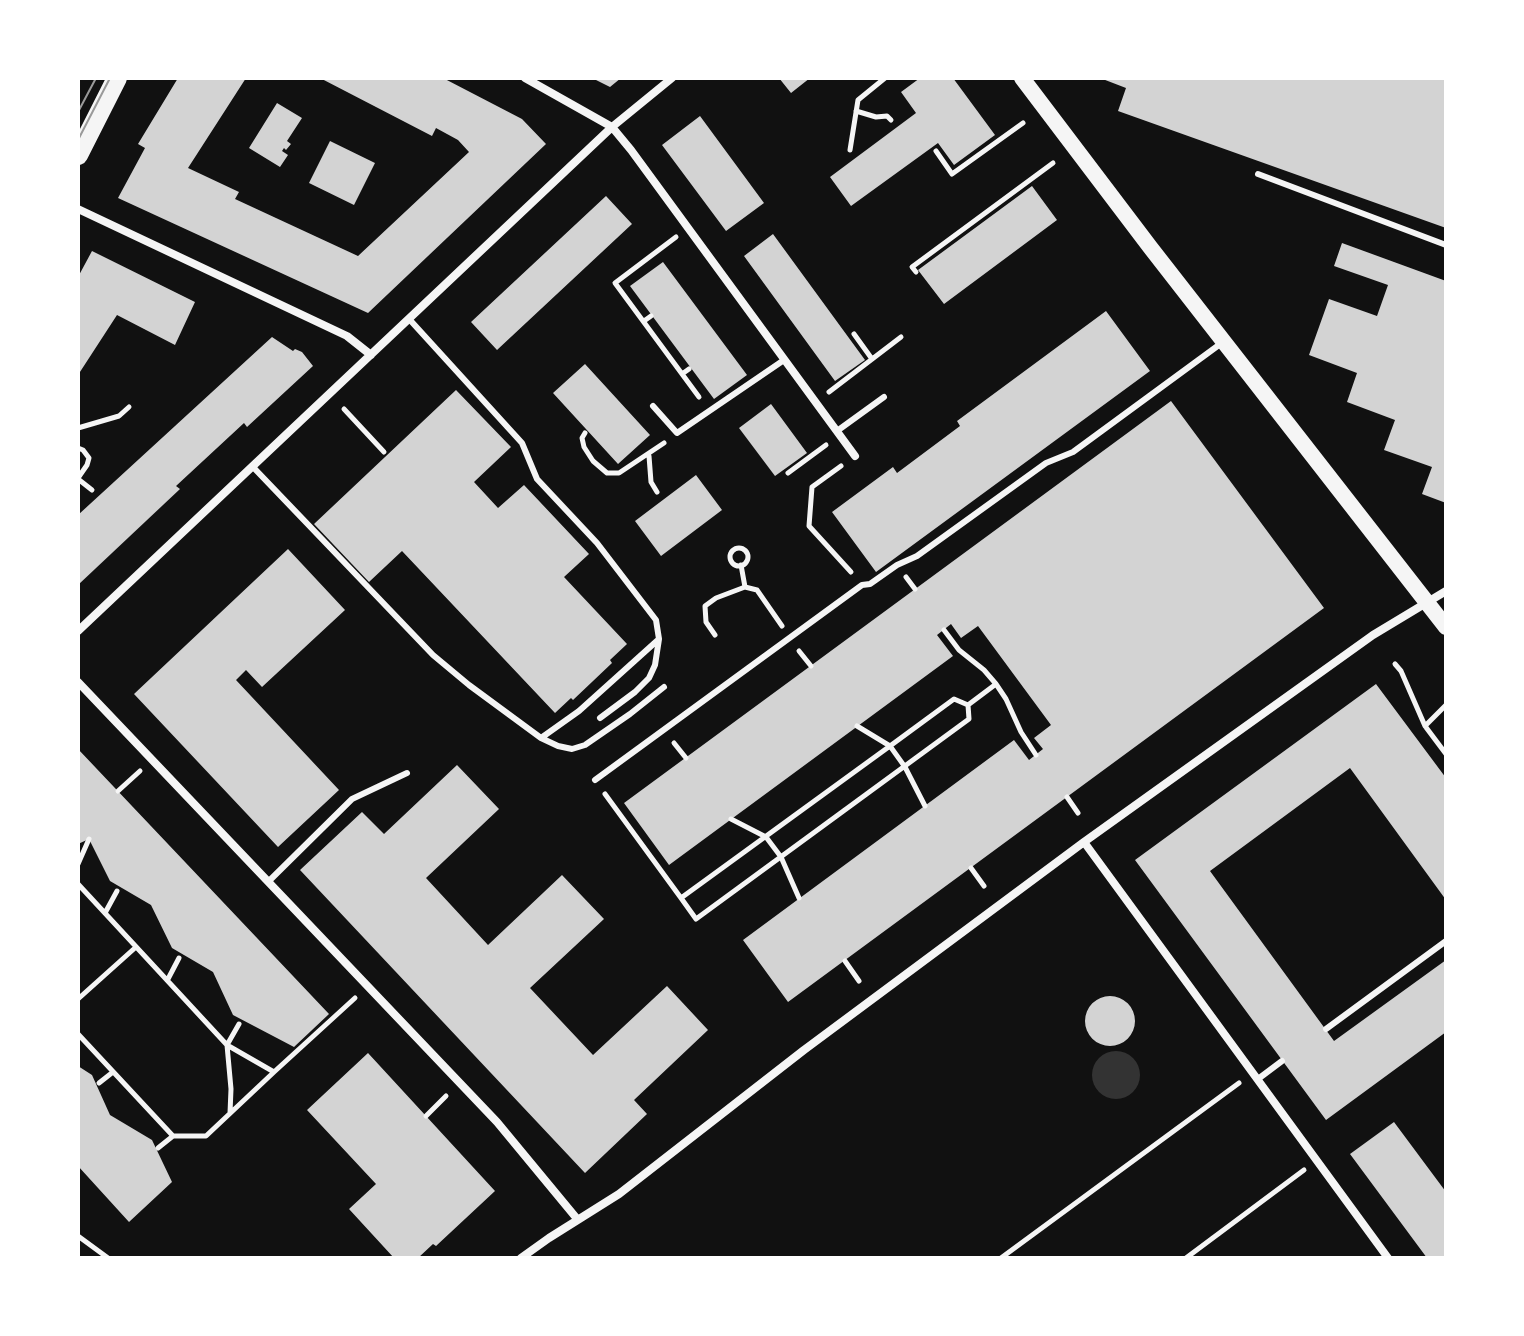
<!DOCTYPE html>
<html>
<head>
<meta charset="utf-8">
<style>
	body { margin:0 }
	#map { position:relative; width:1524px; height:1336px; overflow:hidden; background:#111; font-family:Signika,sans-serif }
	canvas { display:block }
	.frame { position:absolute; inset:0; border:80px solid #fff; pointer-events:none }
</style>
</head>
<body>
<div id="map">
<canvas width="1524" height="1336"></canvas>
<div class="frame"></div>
</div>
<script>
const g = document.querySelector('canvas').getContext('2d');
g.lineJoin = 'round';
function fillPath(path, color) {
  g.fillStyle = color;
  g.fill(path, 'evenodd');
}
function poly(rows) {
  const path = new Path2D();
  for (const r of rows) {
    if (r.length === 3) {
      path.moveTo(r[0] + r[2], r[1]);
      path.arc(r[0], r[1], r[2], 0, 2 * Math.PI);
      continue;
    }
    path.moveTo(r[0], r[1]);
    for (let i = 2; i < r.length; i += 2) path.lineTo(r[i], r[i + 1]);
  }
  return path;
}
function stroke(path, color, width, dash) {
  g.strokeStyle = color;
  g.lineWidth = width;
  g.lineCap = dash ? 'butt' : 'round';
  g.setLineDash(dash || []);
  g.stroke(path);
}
const water = poly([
	[1116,1075,24]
]);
const building = poly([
	[178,78,246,78,188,168,239,192,235,199,358,256,469,152,458,140,436,128,432,136,320,78,443,78,522,119,546,144,368,313,118,198,145,148,138,144],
	[592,78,621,78,610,87],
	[779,78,810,78,791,93],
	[920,78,953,78,995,135,954,165,938,143,851,206,830,177,916,113,901,92],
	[1100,78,1446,78,1446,228,1118,111,1126,88],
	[277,103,302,118,287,141,291,144,286,150,284,148,282,151,288,155,280,167,249,148],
	[700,116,764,203,726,231,662,145],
	[330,141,375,163,354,205,309,183],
	[1032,186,1057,220,944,304,918,270],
	[606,196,632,224,497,350,471,322],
	[773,234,865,360,835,381,744,256],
	[1342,243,1446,281,1446,503,1422,494,1432,467,1384,450,1395,420,1347,402,1357,373,1309,355,1329,299,1377,316,1388,285,1334,266],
	[92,251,195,302,175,345,117,315,78,375,78,277],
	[663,262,747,375,714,399,630,286],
	[1106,311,1150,371,876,572,832,512,893,467,897,473,960,426,957,421],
	[272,337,293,351,295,349,302,352,313,366,247,427,244,423,176,486,180,489,78,585,78,515],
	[585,364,650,435,618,464,553,393],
	[456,390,511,447,474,482,498,508,524,485,589,554,564,577,627,644,610,660,612,663,573,700,571,698,555,713,402,551,369,582,314,524],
	[1171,401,1324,608,788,1002,743,940,1014,740,1029,760,1043,749,1034,738,1051,725,978,626,961,638,951,624,937,635,953,656,669,865,624,803],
	[771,404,807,453,775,476,739,428],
	[696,475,722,510,661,556,635,521],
	[288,549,345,610,262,687,246,670,236,680,339,790,278,847,134,694],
	[1376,684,1446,778,1446,900,1350,768,1210,871,1334,1041,1446,960,1446,1032,1326,1120,1135,860],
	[78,749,329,1014,294,1047,233,1015,213,972,172,948,151,905,110,881,89,839,78,844],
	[457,765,499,809,426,878,488,945,562,875,604,919,530,988,593,1055,667,986,708,1030,634,1100,647,1114,585,1173,300,870,362,812,384,834],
	[1110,1021,25],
	[368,1053,495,1191,436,1246,433,1244,418,1258,394,1258,349,1209,376,1184,307,1110],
	[78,1066,92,1075,110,1115,152,1140,172,1182,129,1222,78,1166],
	[1394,1122,1446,1192,1446,1258,1427,1258,1350,1154]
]);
const path = poly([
	[856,111,876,117,887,116,891,120],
	[850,150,858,100,885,78],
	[936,151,952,174,1023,123],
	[676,237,615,283,699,397],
	[916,272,912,267,1053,163],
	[644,321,651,316],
	[854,334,872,359],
	[682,374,689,369],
	[829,392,901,337],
	[344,409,384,452],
	[78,428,119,416,129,407],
	[585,433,582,438,584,447,593,461,607,473,619,473,664,443],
	[78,448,83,450,89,458,87,465,78,478],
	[649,456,651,482,657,492],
	[841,466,812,487,809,526,851,572],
	[788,473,826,445],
	[78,479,92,490],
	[739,557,9],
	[741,565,745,587],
	[906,577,915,589],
	[944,630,959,650,984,670,996,684,1006,699,1021,732,1036,755],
	[715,635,706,622,705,606,716,598,745,587,757,590,782,626],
	[799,651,811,666],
	[1395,664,1401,671,1425,726],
	[1446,705,1425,726,1446,754],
	[674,743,686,758],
	[118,791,140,771],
	[605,794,681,898,890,746,857,726],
	[1067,797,1078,813],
	[925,806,905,767,890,746,954,699,968,705,996,684],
	[731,819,766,837,781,857,799,898],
	[78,864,89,839],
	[971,868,984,886],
	[78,884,227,1045,274,1072,355,998],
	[681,898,696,919,969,719,968,705],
	[105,913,117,891],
	[845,961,859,981],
	[168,979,179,958],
	[78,999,136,947],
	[78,1034,173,1136,206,1136,274,1072],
	[99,1083,113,1072],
	[230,1113,231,1089,227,1045,239,1024],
	[426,1116,446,1096],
	[158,1148,173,1136],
	[78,1236,108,1258],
	[1001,1258,1239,1083],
	[1186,1258,1304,1170]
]);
const service = poly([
	[1258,174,1446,245],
	[653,406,677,433,784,360],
	[837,431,884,397],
	[252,466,433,655,469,685,541,738,579,711,659,639,656,620,597,543,537,479,522,443,410,320],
	[600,718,635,692,649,678,655,665,659,639],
	[541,738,558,746,572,749,585,745,630,714,664,687],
	[595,780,862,585,870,584,897,565,917,556,1046,463,1073,452,1223,342],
	[268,882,352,799,407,773],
	[1326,1029,1446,941],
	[1258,1079,1282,1061]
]);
const minor = poly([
	[525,78,612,127,631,150,855,456],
	[78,209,347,336,371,355],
	[78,631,612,127,672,78],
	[78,682,497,1122,578,1220],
	[1084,842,1388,1258],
	[521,1258,549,1238,619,1194,804,1050,1084,842,1373,635,1446,591]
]);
const secondary = poly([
	[1022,78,1150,247,1446,627]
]);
const primary = poly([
	[78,155,117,78]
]);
const tram = poly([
	[78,112,96,78],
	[78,140,110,78]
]);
fillPath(water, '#333');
fillPath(building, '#d3d3d3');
stroke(path, '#f5f5f5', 5);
stroke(service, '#f5f5f5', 6);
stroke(minor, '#f5f5f5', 8);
stroke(secondary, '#f5f5f5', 16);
stroke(primary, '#f5f5f5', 20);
stroke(tram, '#9a9a9a', 2);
</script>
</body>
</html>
